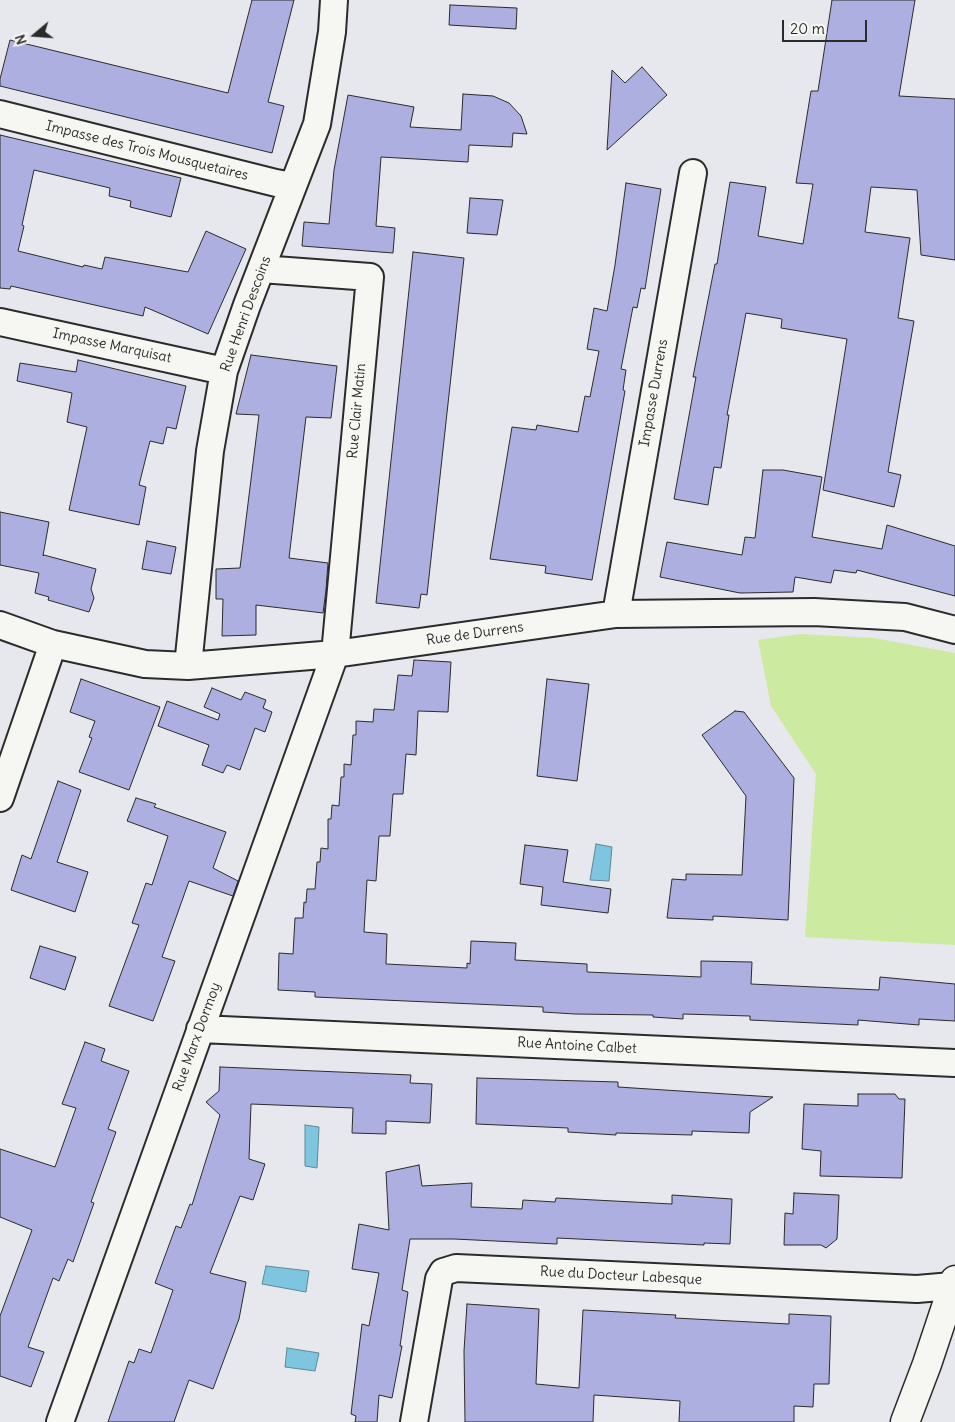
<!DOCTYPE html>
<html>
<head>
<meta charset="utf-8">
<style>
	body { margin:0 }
	#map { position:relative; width:955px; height:1422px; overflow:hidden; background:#e7e8ee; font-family:Delius,sans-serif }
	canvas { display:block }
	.north { position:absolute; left:10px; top:10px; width:50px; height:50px; -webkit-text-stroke:4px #f6f6f2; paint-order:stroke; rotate:252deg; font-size:14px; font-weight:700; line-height:20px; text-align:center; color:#2b2b2b }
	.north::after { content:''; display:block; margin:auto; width:18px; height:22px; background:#2b2b2b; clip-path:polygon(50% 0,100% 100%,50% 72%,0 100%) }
	.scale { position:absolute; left:782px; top:20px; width:85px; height:22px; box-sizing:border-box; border:2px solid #2b2b2b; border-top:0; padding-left:6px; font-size:15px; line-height:18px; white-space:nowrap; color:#2b2b2b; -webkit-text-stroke:4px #f6f6f2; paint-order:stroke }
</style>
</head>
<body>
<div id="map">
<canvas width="955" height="1422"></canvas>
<div class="north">N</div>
<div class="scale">20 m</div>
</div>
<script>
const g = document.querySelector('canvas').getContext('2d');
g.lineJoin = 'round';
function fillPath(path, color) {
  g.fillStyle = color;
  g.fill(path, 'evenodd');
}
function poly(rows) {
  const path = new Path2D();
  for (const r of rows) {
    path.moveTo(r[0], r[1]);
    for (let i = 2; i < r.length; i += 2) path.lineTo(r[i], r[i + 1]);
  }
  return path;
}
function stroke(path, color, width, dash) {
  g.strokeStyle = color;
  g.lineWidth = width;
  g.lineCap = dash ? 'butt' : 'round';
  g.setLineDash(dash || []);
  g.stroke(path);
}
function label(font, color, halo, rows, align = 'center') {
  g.font = font + ' Delius,sans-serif';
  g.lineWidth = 5;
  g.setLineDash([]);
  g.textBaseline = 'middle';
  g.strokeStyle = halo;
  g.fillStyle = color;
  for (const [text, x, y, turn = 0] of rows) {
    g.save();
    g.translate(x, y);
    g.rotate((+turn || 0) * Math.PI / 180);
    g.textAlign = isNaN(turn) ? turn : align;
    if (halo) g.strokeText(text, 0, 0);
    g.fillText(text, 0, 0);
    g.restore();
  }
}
const green = poly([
	[800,634,874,638,955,653,955,945,805,937,816,774,771,706,758,640]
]);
const water = poly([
	[596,844,612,847,609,881,590,880,596,844],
	[305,1125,319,1127,317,1168,305,1166,305,1125],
	[266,1266,309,1271,306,1292,262,1284,266,1266],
	[287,1348,319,1353,315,1371,285,1367,287,1348]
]);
const building = poly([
	[252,0,294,0,268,102,284,106,272,153,0,86,0,79,10,40,228,93,252,0],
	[832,0,915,0,899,96,955,99,955,260,921,255,917,190,871,187,865,232,910,238,898,318,914,321,888,472,901,475,894,507,823,490,847,339,781,328,782,319,746,313,727,415,729,415,721,468,714,467,708,505,674,499,696,377,693,377,715,264,717,264,730,182,766,187,758,236,803,244,813,184,796,183,811,91,818,91,832,0],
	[450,5,517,8,516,29,449,25,450,5],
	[642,67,667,95,607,150,612,70,625,83,642,67],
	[463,94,493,96,509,103,521,116,527,134,513,133,512,147,469,145,468,162,381,157,376,226,395,228,393,253,302,246,304,222,329,224,334,170,348,95,414,107,410,127,461,130,463,94],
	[0,135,181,178,171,217,130,207,131,201,109,196,110,188,34,170,22,225,24,226,18,251,83,267,84,265,102,269,105,257,188,272,206,231,246,249,208,334,145,307,143,316,11,286,10,289,0,288,0,135],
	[626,183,661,189,645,289,641,288,637,308,633,307,621,369,626,370,623,390,625,391,592,580,545,573,546,566,490,559,512,427,536,430,537,425,578,432,585,396,590,397,599,351,587,349,594,308,607,311,615,265,626,183],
	[470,198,503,200,497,235,467,233,470,198],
	[413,252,464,258,427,595,421,594,419,608,376,603,413,252],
	[251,355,337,366,331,418,306,417,289,558,328,563,326,590,323,613,256,605,256,635,222,636,223,599,216,599,216,569,240,568,259,415,236,414,251,355],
	[78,360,186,386,176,429,167,427,163,444,150,441,139,485,146,487,139,525,69,510,87,427,67,422,72,393,17,381,20,363,76,372,78,360],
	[763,470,783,470,822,477,812,537,882,549,887,525,955,546,955,596,857,570,856,573,834,570,831,583,795,577,793,592,740,593,660,577,667,542,742,555,745,537,755,538,763,470],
	[0,512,49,522,43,556,44,555,96,569,91,589,94,598,89,612,48,600,49,597,35,593,39,573,0,565,0,512],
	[147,541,176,547,171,574,142,569,147,541],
	[414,660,451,662,448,712,418,711,416,755,406,754,403,794,393,794,390,836,379,836,376,881,367,880,364,932,387,934,386,964,467,968,467,963,470,964,471,941,516,943,515,960,587,964,587,972,701,977,701,961,752,962,751,984,879,990,880,977,955,984,955,1021,919,1019,919,1025,858,1020,858,1025,750,1020,750,1016,683,1014,683,1019,653,1017,653,1015,575,1014,543,1012,543,1007,315,997,315,992,278,990,279,953,293,954,295,918,303,918,304,902,306,903,307,889,315,889,317,862,320,862,321,848,328,849,328,819,331,819,332,805,339,806,341,777,344,777,344,764,351,765,353,735,356,735,356,721,373,722,374,709,394,710,398,675,412,676,414,660],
	[81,679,160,707,129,790,79,772,92,738,89,737,95,721,70,712,81,679],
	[547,679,589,684,577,781,537,776,547,679],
	[212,688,241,700,245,692,266,700,263,708,272,712,265,732,255,728,240,770,227,765,223,773,202,765,209,745,158,726,167,701,218,720,220,714,204,707,212,688],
	[735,711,744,712,794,778,788,920,713,916,713,920,667,918,672,879,686,880,686,874,742,875,746,796,702,735,735,711],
	[58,781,81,790,57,862,88,872,75,912,11,890,22,855,31,859,58,781],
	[136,798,156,804,154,807,226,832,213,868,238,881,233,896,189,881,162,957,175,961,153,1021,109,1006,139,925,132,923,146,883,152,885,168,836,127,821,136,798],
	[525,845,568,850,563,882,611,889,608,913,541,905,543,887,520,884,525,845],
	[40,946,76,957,65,990,30,978,40,946],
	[85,1042,105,1049,101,1061,129,1071,108,1129,116,1132,91,1202,94,1203,73,1262,68,1259,59,1281,53,1278,28,1347,44,1352,31,1387,0,1376,0,1316,32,1230,0,1217,0,1149,55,1167,76,1108,62,1104,85,1042],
	[220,1067,411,1075,410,1083,432,1084,430,1123,386,1121,386,1134,352,1133,353,1108,251,1104,249,1159,265,1164,253,1200,240,1196,210,1273,246,1282,239,1319,213,1389,189,1380,174,1422,108,1422,129,1361,134,1363,139,1349,151,1353,173,1290,155,1283,176,1226,181,1228,190,1204,192,1205,220,1115,206,1102,219,1091,220,1067],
	[477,1078,618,1082,618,1087,773,1097,750,1112,749,1133,692,1131,692,1135,616,1133,616,1135,568,1132,568,1128,476,1124,477,1078],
	[858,1094,895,1094,899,1099,905,1099,902,1178,820,1176,821,1151,802,1149,804,1104,858,1106,858,1094],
	[419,1165,422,1186,472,1183,471,1207,522,1209,523,1200,555,1202,556,1198,672,1204,672,1195,732,1199,730,1244,704,1243,704,1245,557,1238,557,1244,454,1239,410,1239,402,1290,408,1292,400,1346,402,1346,392,1398,379,1395,377,1422,355,1422,356,1416,351,1414,362,1324,369,1326,379,1273,352,1269,359,1224,389,1230,386,1172,419,1165],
	[794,1193,839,1195,837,1239,826,1248,821,1245,784,1245,785,1213,793,1214,794,1193],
	[467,1304,539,1309,536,1384,579,1388,583,1310,676,1315,675,1318,789,1324,789,1314,831,1316,829,1384,814,1384,813,1407,794,1406,794,1422,679,1422,680,1401,594,1395,593,1422,465,1422,464,1351,467,1304]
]);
const street = poly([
	[0,114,276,183,293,186],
	[0,322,224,371],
	[616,614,693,173],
	[0,625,53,644,145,664,188,666,335,654,616,614,814,612,905,617,955,630],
	[188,666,210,451,224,371,247,305,317,124,332,32,334,0],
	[0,798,53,644],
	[200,1029,955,1063],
	[60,1422,335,654,370,277,261,269],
	[414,1422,439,1279,443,1272,456,1268,917,1289,952,1286]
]);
const primary = poly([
	[905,1422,927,1364,955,1280]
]);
const streetNames = [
	["Impasse des Trois Mousquetaires",147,151,14],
	["Rue Henri Descoins",246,314,-70],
	["Impasse Marquisat",112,346,12],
	["Impasse Durrens",654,393,-80],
	["Rue Clair Matin",357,411,-85],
	["Rue de Durrens",475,634,-8],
	["Rue Marx Dormoy",197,1037,-70],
	["Rue Antoine Calbet",577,1046,3],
	["Rue du Docteur Labesque",621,1276,3]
];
fillPath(green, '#cdeaa1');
fillPath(water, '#7ec6df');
stroke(water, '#5d8897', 1);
fillPath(building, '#acafe0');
stroke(building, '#2b2b2b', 1);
stroke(street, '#2b2b2b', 30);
stroke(primary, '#2b2b2b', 31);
stroke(street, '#f6f6f2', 26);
stroke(primary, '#f6f6f2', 28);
label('14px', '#2b2b2b', '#f6f6f2', streetNames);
</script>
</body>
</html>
